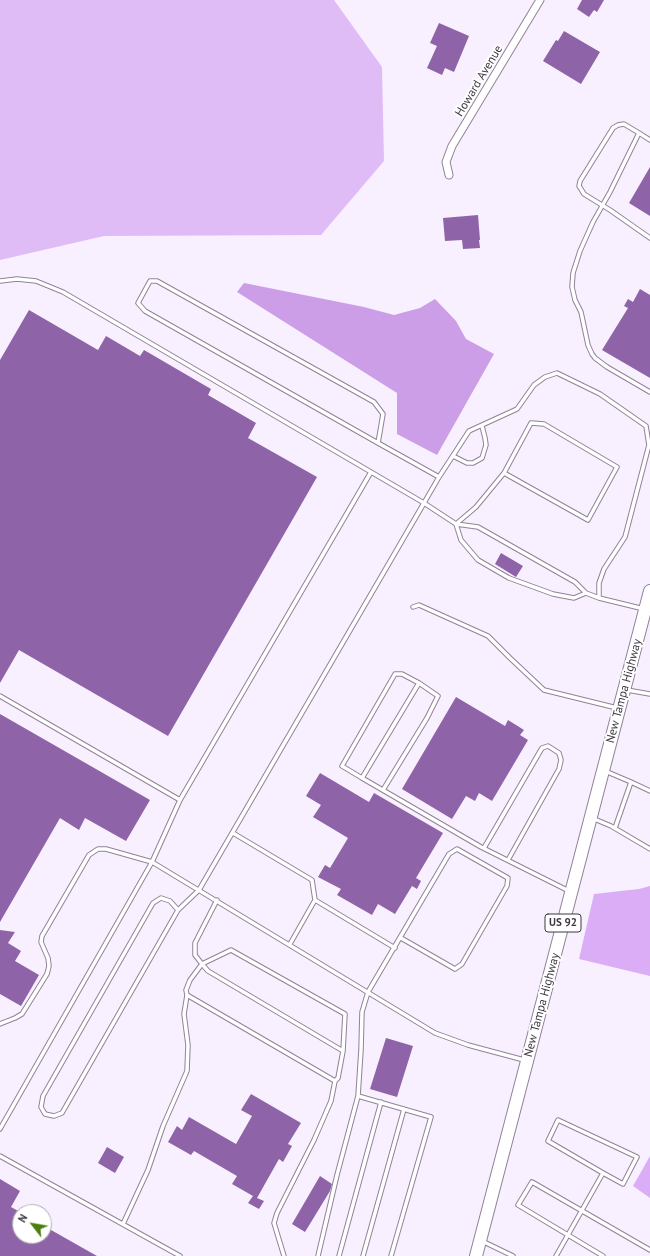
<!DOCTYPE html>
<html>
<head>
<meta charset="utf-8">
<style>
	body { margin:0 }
	#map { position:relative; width:650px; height:1256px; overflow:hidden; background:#f8f0fe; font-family:"PT Sans",sans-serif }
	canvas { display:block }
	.north { position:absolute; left:12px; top:1204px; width:40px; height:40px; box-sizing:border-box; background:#fff; border:1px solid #b1afb3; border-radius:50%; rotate:301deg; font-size:11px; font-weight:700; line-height:16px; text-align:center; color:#3d3841 }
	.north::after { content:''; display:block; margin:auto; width:14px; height:18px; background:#4b7e0f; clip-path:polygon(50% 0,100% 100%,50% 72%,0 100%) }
</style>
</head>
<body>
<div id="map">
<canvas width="650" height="1256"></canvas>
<div class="north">N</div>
</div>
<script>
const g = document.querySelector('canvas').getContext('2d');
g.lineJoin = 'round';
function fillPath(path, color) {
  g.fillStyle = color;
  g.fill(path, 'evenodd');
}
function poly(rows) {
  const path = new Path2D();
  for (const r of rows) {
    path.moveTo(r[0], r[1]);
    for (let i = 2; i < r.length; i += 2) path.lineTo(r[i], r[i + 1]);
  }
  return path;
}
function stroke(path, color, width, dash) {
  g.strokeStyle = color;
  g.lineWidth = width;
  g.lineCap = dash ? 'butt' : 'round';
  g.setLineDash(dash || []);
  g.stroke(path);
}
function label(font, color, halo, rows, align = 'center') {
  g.font = font + ' "PT Sans",sans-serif';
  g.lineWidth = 4;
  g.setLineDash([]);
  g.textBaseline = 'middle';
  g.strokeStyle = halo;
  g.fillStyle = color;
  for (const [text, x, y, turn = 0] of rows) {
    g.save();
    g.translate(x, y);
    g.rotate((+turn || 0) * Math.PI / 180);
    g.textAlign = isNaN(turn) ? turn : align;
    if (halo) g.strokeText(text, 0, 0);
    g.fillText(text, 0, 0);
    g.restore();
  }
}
const green = poly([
	[0,0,334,0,382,67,384,161,321,235,104,236,0,260]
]);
const forest = poly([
	[650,886,650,976,579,959,594,894,639,889],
	[650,1156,650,1198,633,1186]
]);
const water = poly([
	[244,283,364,307,394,315,420,308,435,299,456,321,466,339,494,354,437,455,397,434,397,393,237,292]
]);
const building = poly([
	[582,0,604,0,597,12,594,10,589,17,577,9],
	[439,23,469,36,454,72,445,68,442,75,427,68,437,46,430,43],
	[564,31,600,52,581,84,543,61,556,40,558,41],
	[650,167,650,216,629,203],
	[478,215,480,240,479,240,480,248,463,249,462,240,445,241,443,218],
	[640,289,650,295,650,378,602,350,628,308,624,306,628,299,633,302],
	[29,310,98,350,106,336,140,356,144,350,211,389,208,395,256,423,248,438,317,477,168,736,19,650,0,683,0,360],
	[501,553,523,566,516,577,495,564],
	[456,697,505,726,508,720,524,730,520,735,528,740,492,801,479,793,475,801,466,796,452,819,402,789],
	[0,714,150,800,126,841,85,818,79,830,60,818,0,922],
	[320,773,369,802,374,793,443,833,416,878,421,881,417,889,412,886,395,914,378,904,372,915,337,895,341,889,318,877,325,865,330,868,348,838,313,817,321,805,306,796],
	[0,930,15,932,8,943,21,951,15,961,39,975,21,1006,0,994],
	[386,1038,413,1046,397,1097,370,1089],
	[251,1094,301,1123,288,1144,292,1146,283,1162,279,1159,257,1198,264,1201,259,1209,248,1203,253,1196,232,1184,237,1176,194,1151,191,1155,168,1142,177,1126,182,1130,189,1117,236,1144,252,1116,241,1110],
	[107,1147,124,1157,115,1173,98,1163],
	[320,1176,332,1184,330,1191,305,1232,292,1224],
	[0,1179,20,1191,11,1207,20,1212,20,1236,44,1236,44,1226,97,1256,0,1256]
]);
const service = poly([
	[639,133,624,124,618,125,613,128,580,181,579,186,584,194,610,210,650,238],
	[650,140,639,133,610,192,593,222,580,251,573,273,572,287,575,300,581,312,588,345,592,354,595,358,607,367,650,392],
	[0,281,17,279,36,281,63,292,424,503,199,890,178,910,62,1113,54,1116,45,1114,41,1107,43,1096,153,903,161,898,170,901,178,910],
	[378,443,383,414,374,402,157,281,150,281,138,303,145,311,378,443,439,477,469,431,517,409,534,385,545,377,557,373,600,394,646,426,649,445,625,537,604,569,599,583,599,598,644,609],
	[453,456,467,463,473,463,482,458,486,445,485,438,482,426],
	[439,477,424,503,456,524,476,507,504,473,531,423,544,424,617,467,588,520,504,473],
	[586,593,574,598,553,594,509,578,478,560,461,540,456,524,478,527,575,582,586,593,599,598],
	[413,607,419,605,488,636,510,658,544,690,617,708],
	[627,690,650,694],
	[0,696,180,800,371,472],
	[605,771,631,782,615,828],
	[362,778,481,847,569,891],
	[631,782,650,791],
	[383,790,427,718,438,696,419,683,402,674,395,674,342,766,362,778,419,683],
	[180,800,152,862,435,1033,468,1045,524,1060],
	[592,818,611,826,650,849],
	[233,833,312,880,315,900,395,948],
	[484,848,542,748,548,746,559,753,561,760,559,769,508,860],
	[290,944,315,900],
	[187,995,335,1081],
	[0,1024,15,1018,22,1014,47,974,49,966,48,958,41,942,42,936,89,855,98,849,106,849,152,862,0,1129],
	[358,1096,431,1117,391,1256],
	[0,1156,180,1256],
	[123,1224,148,1170,163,1126,187,1071,188,1045,184,1014,187,995,186,990,190,980,202,964,195,955,195,943,217,900],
	[482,1241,513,1256],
	[284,1256,274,1223,277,1213,314,1140,331,1101,335,1081,338,1078,343,1051,345,1014,231,950,202,964,208,971,343,1051],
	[318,1256,337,1175,358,1096,361,1050,362,1012,368,992,449,854,457,849,508,878,507,886,462,964,455,969,401,938],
	[339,1256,381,1102],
	[363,1256,404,1109],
	[556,1256,603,1173,548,1141,558,1120,637,1157,623,1184,603,1173],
	[603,1256,518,1205,532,1182,650,1250]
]);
const minor = poly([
	[449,175,446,162,452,146,540,0]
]);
const primary = poly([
	[476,1256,650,591]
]);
const shields = [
	[563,923,36]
];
const shieldNames = [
	["US 92",563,923]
];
const streetNames = [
	["Howard Avenue",479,81,-59],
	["New Tampa Highway",624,691,-75],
	["New Tampa Highway",542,1005,-75]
];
fillPath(green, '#e0bcf6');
fillPath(forest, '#dcadf7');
fillPath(water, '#cc9ee7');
fillPath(building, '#8f63a7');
stroke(service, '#908397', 5.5);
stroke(minor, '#908397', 9);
stroke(primary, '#908397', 14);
stroke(service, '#fff', 3.5);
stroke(minor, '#fff', 7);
stroke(primary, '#fff', 12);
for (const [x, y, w] of shields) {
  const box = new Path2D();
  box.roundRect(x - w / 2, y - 9, w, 18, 3);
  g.fillStyle = '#fff';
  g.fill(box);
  stroke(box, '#3d3841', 1);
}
label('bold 11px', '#3d3841', null, shieldNames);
label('12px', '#3d3841', '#fff', streetNames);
</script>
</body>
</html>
